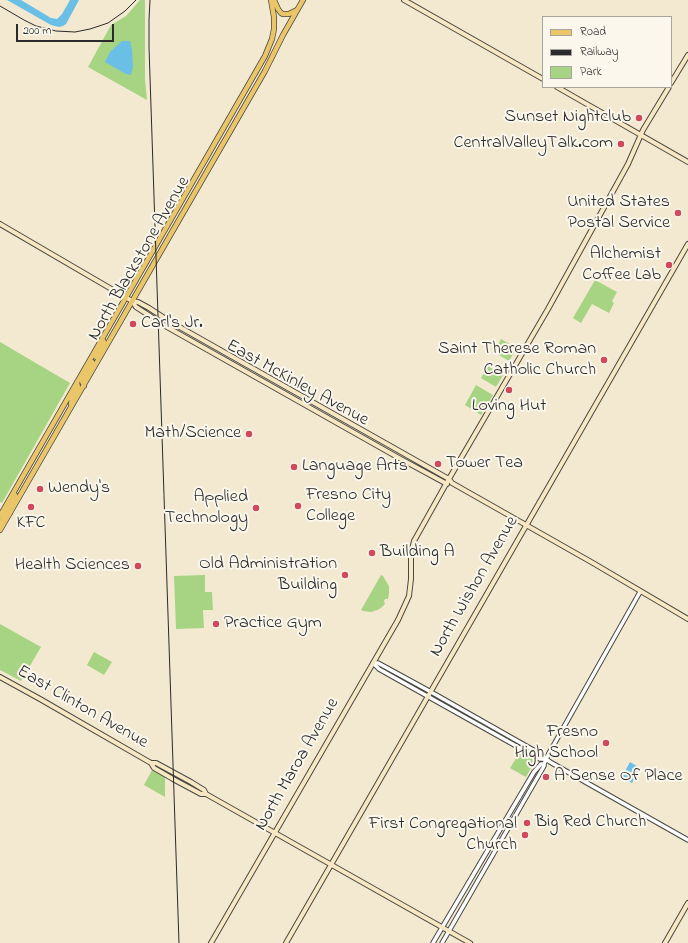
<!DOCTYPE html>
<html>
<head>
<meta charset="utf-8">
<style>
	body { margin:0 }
	#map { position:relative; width:688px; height:943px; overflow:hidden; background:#f3e9d1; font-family:"Indie Flower",sans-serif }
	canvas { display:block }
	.legend { position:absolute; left:542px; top:16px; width:130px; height:72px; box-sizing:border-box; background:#fbf7ec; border:1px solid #a8a59f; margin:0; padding:5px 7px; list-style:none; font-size:12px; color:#2b2b2b }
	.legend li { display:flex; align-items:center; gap:8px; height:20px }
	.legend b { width:20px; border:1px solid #a8a59f }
	.scale { position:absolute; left:16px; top:24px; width:98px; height:18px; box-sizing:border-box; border:2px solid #2b2b2b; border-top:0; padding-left:5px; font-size:12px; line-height:14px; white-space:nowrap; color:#2b2b2b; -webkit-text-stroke:3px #fbf7ec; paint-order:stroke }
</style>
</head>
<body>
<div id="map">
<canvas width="688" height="943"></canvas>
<ul class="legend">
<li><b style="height:5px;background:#eac669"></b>Road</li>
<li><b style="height:5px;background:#2b2b2b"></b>Railway</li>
<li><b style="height:11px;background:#a6d482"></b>Park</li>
</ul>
<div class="scale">200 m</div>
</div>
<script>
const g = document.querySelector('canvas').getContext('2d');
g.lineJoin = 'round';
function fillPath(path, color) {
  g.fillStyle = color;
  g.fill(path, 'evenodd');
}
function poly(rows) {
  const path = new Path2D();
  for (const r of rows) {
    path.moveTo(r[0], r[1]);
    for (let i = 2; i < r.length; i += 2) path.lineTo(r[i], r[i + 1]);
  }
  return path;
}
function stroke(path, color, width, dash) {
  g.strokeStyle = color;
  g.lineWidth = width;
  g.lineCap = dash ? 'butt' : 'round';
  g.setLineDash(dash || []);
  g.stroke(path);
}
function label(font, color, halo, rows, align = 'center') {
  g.font = font + ' "Indie Flower",sans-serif';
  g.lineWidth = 4;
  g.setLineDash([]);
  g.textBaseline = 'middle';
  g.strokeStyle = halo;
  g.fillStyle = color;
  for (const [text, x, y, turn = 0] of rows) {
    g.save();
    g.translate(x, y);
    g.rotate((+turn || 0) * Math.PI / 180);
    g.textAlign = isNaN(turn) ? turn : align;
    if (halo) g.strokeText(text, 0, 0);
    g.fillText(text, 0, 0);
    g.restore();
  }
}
const green = poly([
	[140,0,145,0,145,79,147,100,88,67,111,25,126,16],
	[595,280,617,292,612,301,614,303,609,313,592,304,581,323,573,318],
	[501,339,517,348,509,361,494,352],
	[0,342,70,383,2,503,0,502],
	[488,366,503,375,496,387,481,378],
	[476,385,493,395,481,415,465,405],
	[205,575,205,592,212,592,213,610,203,610,204,628,176,629,174,576],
	[381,575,383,576,389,586,389,593,388,599,385,599,384,601,385,604,381,608,377,610,371,612,363,611,361,610],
	[0,624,41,647,21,681,0,670],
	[94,652,112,662,104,675,87,665],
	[520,752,535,760,526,777,524,776,510,768],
	[152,770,165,777,165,797,144,785]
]);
const water = poly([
	[7,0,21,0,51,18,57,19,62,14,70,0,79,0,66,24,63,26,59,27,51,25],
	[122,41,130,41,132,49,133,67,131,75,126,74,105,62,110,52],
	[630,762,640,768,632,783,622,777]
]);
const tertiary = poly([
	[373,663,378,663,431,692,542,755,546,759,550,762,688,840],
	[373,663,379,669,518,747,540,759,546,759],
	[433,943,534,772,541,764,544,764],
	[442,943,544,766,544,764,548,755,640,592]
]);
const secondary = poly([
	[404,0,543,79],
	[671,83,688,55],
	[557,87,688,162],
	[0,224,132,301,136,307,167,327,399,458,447,484],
	[132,301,138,302,149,308,169,321,449,479,452,483,593,563,688,619],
	[0,677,40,699,151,763,156,763,191,782,204,790,206,794],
	[151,763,154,768,173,779,201,794,206,794,470,943],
	[211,943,398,620,409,596,411,579,411,553,414,541,446,484,548,309,628,164,643,130,669,87],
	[286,943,404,738,688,244],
	[665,943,688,903]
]);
const primary = poly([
	[274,0,278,9,281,13,283,14,289,14,297,10],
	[96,357,103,345,104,342,102,339],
	[84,386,82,381,92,362],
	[71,404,72,399,78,388,77,382],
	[10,513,8,510,9,508,15,495],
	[0,516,265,56,272,39,274,29,274,17,271,0],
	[0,524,5,514,5,512,4,510],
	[0,530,265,71,283,35,303,0]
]);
const rail = poly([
	[150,0,149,20,149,47,179,943],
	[0,6,24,20,36,26,56,31,75,32,90,29,108,23,125,11,136,0]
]);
const markers = [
	[639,118,4,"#d1495b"],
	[621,144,4,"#d1495b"],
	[678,213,4,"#d1495b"],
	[669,265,4,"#d1495b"],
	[133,324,4,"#d1495b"],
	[604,360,4,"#d1495b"],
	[509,390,4,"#d1495b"],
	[249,434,4,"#d1495b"],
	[438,464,4,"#d1495b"],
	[294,467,4,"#d1495b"],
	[40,489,4,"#d1495b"],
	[298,506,4,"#d1495b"],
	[31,507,4,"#d1495b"],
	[256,508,4,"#d1495b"],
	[372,553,4,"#d1495b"],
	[138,566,4,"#d1495b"],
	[345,575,4,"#d1495b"],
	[216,624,4,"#d1495b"],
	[606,743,4,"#d1495b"],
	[546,777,4,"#d1495b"],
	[527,823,4,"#d1495b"],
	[525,835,4,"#d1495b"]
];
const poiNames = [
	["Sunset Nightclub",631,118],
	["CentralValleyTalk.com",613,144],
	["United States",670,203],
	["Postal Service",670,224],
	["Alchemist",661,255],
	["Coffee Lab",661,276],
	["Carl's Jr.",141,324,"left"],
	["Saint Therese Roman",596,350],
	["Catholic Church",596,371],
	["Loving Hut",509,407,"center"],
	["Math/Science",241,434],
	["Tower Tea",446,464,"left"],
	["Language Arts",302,467,"left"],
	["Wendy's",48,489,"left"],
	["Fresno City",306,496,"left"],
	["College",306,517,"left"],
	["Applied",248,498],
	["Technology",248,519],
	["KFC",31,524,"center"],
	["Building A",380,553,"left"],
	["Old Administration",337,565],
	["Building",337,586],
	["Health Sciences",130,566],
	["Practice Gym",224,624,"left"],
	["Fresno",598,733],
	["High School",598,754],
	["A Sense Of Place",554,777,"left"],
	["Big Red Church",535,823,"left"],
	["First Congregational",517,825],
	["Church",517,846]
];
const streetNames = [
	["North Blackstone Avenue",140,259,-60],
	["East McKinley Avenue",297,384,29],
	["North Wishon Avenue",475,587,-60],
	["East Clinton Avenue",82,708,30],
	["North Maroa Avenue",298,765,-60]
];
fillPath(green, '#a6d482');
fillPath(water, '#6abfe7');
stroke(tertiary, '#494844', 5.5);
stroke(secondary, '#494844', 6);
stroke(primary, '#494844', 6);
stroke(tertiary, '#fff', 3.5);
stroke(secondary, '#f7e8c3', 4);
stroke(primary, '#eac669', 4.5);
stroke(rail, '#2b2b2b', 1);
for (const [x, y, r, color] of markers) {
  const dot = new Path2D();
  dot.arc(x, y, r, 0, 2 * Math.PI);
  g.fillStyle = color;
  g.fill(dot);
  stroke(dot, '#fbf7ec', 1.5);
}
label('18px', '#2b2b2b', '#fbf7ec', poiNames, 'right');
label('18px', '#2b2b2b', '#fbf7ec', streetNames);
</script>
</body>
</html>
